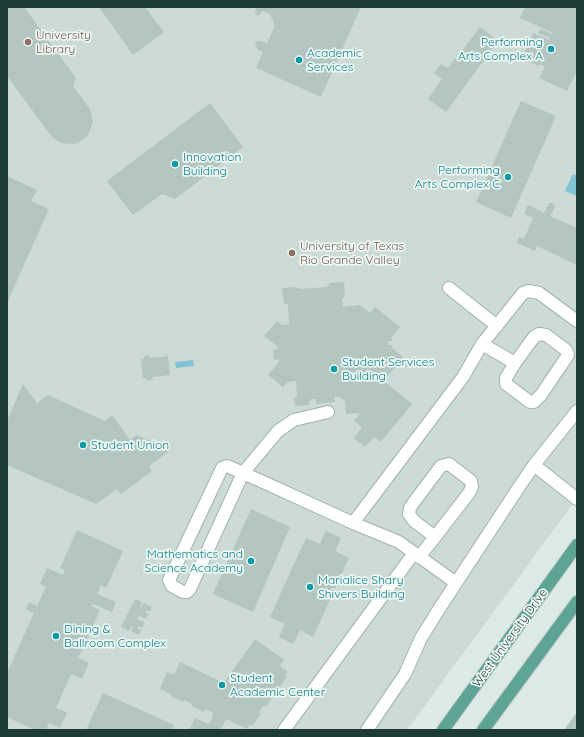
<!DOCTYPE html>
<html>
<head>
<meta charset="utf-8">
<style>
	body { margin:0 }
	#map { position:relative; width:584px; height:737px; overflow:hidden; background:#ddebe6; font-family:Quicksand,sans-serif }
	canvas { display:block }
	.frame { position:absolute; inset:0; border:8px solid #1e3b35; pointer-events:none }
</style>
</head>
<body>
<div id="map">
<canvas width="584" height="737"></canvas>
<div class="frame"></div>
</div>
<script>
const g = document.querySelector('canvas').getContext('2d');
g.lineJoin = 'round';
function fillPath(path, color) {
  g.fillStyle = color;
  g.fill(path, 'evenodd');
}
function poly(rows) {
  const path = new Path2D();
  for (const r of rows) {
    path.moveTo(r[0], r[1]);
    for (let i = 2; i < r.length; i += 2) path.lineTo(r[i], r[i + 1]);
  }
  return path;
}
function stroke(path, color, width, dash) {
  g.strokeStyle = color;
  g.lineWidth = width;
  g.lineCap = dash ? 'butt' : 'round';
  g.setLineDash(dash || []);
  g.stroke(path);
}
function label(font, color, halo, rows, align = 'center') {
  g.font = font + ' Quicksand,sans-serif';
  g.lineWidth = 3.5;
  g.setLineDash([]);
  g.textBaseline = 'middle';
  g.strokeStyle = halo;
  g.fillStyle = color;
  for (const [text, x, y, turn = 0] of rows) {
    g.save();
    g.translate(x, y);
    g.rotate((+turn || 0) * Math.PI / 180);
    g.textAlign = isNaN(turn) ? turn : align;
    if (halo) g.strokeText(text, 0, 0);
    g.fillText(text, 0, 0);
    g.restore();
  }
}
const built = poly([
	[7,7,577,7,577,498,407,730,7,730]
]);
const water = poly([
	[573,174,577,176,577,196,565,191],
	[193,360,194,366,176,368,175,362]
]);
const building = poly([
	[7,7,24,7,76,78,73,86,90,109,93,122,88,135,78,143,73,144,61,143,52,137,7,76],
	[99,7,145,7,164,32,133,55],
	[256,7,361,7,321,97,256,68,263,52,257,49,255,43,257,41,261,41,267,43,275,26,270,14,262,11,260,15,258,16,255,14],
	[525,7,577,7,577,71,567,91,539,78,545,67,539,64,539,66,522,59,533,33,550,40,550,38,538,33,541,29,552,34,553,33,520,18],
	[480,27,498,41,446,112,428,99,442,79,434,73,441,64,448,68,455,58,456,59],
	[521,101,556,116,511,218,476,202],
	[210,103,243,147,175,199,162,194,133,215,107,181],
	[7,176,37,190,31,201,49,209,7,303],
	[549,203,552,203,555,207,550,216,577,228,577,265,537,246,535,251,517,243,519,237,524,239,533,218,524,214,528,205,544,213],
	[344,282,345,296,342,300,343,307,360,305,370,313,375,307,400,327,391,338,392,341,388,341,388,345,392,345,392,348,403,357,384,381,412,404,381,442,374,437,365,447,354,438,362,427,354,421,359,415,357,413,346,414,345,401,339,397,334,397,335,402,316,404,316,399,311,399,308,405,295,406,294,399,297,395,296,381,288,382,283,387,268,375,279,362,279,359,274,360,273,350,278,349,278,347,264,336,277,321,282,325,289,324,288,305,284,303,282,288,296,287,300,289,327,287,330,283],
	[144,356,150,356,150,358,168,356,170,375,152,377,153,380,146,380,146,378,143,378,141,359,144,359],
	[23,384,37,403,48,395,105,421,112,415,130,440,137,435,171,450,149,466,152,471,121,494,117,489,96,504,7,465,7,421],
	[251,509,290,527,253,612,213,594],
	[77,530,123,551,106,588,101,585,97,594,116,602,112,612,93,604,91,606,100,610,78,658,89,663,82,679,71,674,56,708,67,713,60,728,49,723,46,730,35,730,7,717,7,673,34,613,26,609,29,602,37,606,46,587,40,584,47,568,63,575,65,570,60,568],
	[326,531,341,538,335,551,349,558,313,637,300,630,293,644,279,637,285,624,270,617,306,538,320,544],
	[135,599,142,602,140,608,141,608,144,603,152,607,149,612,146,610,145,612,148,614,146,619,139,616,137,619,145,622,142,628,138,626,137,628,141,630,139,635,131,631,133,626,132,625,129,631,121,627],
	[255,639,284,660,280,666,288,672,285,675,287,677,279,688,277,687,272,694,274,695,266,707,264,705,259,712,261,714,252,726,250,724,247,729,226,719,221,730,189,730,195,718,209,724,214,713,205,709,204,712,191,706,192,704,184,700,183,702,170,696,171,694,160,689,167,672,174,675,180,662,224,683],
	[103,693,174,725,172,730,86,730],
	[577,712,577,730,564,730]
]);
const minor = poly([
	[449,288,497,326],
	[482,344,515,363,506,378,506,384,530,402,534,402,541,395,568,355,566,350,546,335,539,334,534,337,515,363],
	[328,412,294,420,278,431,243,473,190,589,187,592,183,592,172,586,169,580,171,576,222,468,227,466,243,473,261,481,353,523,399,542,456,583],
	[534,465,577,499],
	[353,523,463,377,482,344,523,293,529,291,539,293,577,321],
	[419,557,435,537,469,493,472,487,471,481,449,464,441,466,414,502,410,508,409,514,414,521,435,537],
	[284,730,414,553],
	[367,730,405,674,421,638,441,606,517,490,534,465,577,411]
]);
const major = poly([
	[443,730,577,545],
	[483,730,577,602]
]);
const markers = [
	[28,42,4,"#8d6e63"],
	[551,49,4,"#0f9aa8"],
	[299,60,4,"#0f9aa8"],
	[175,164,4,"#0f9aa8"],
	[508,177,4,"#0f9aa8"],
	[292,253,4,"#8d6e63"],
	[334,369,4,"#0f9aa8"],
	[83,445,4,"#0f9aa8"],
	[251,561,4,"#0f9aa8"],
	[310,587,4,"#0f9aa8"],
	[56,636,4,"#0f9aa8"],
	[222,685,4,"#0f9aa8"]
];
const educationNames = [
	["University",36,35],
	["Library",36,49],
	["University of Texas",300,246],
	["Rio Grande Valley",300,260]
];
const cultureNames = [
	["Performing",543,42,"right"],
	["Arts Complex A",543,56,"right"],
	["Academic",307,53],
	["Services",307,67],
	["Innovation",183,157],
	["Building",183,171],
	["Performing",500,170,"right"],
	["Arts Complex C",500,184,"right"],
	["Student Services",342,362],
	["Building",342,376],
	["Student Union",91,445],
	["Mathematics and",243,554,"right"],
	["Science Academy",243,568,"right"],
	["Marialice Shary",318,580],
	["Shivers Building",318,594],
	["Dining &",64,629],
	["Ballroom Complex",64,643],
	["Student",230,678],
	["Academic Center",230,692]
];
const streetNames = [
	["West University Drive",510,638,-54]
];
fillPath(built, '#ccdbd5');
fillPath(water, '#80c3d5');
fillPath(building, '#b3c6bf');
stroke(minor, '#a0b3ad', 14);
stroke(major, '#c0c8c6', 14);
stroke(minor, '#fff', 12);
stroke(major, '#5ea496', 12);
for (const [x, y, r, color] of markers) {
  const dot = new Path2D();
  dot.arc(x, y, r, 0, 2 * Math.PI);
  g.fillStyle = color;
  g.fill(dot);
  stroke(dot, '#eef7f3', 1.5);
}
label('12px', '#785e54', '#eef7f3', educationNames, 'left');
label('12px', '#0d838f', '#eef7f3', cultureNames, 'left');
label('12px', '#1e3b35', '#eef7f3', streetNames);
</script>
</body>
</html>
